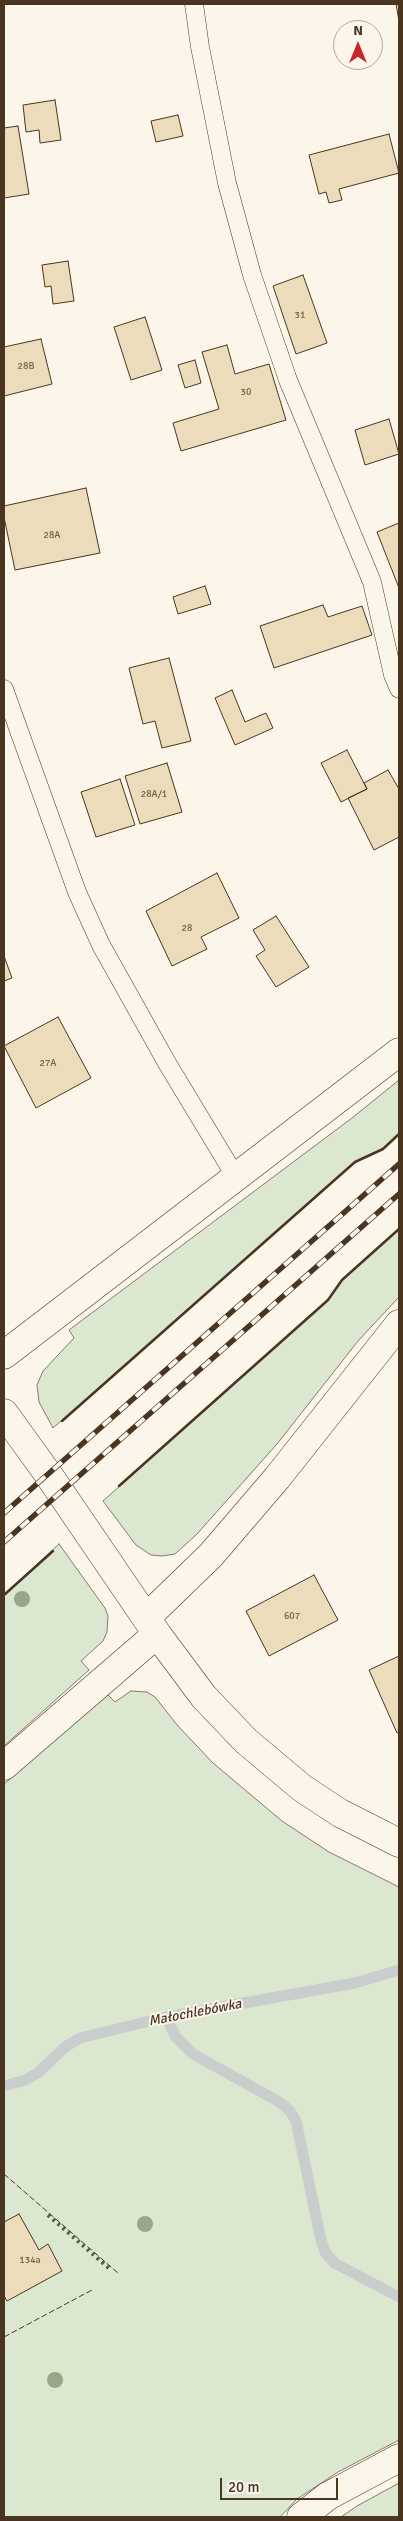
<!DOCTYPE html>
<html>
<head>
<meta charset="utf-8">
<style>
	body { margin:0 }
	#map { position:relative; width:403px; height:2521px; overflow:hidden; background:#fbf6e9; font-family:Signika,sans-serif }
	canvas { display:block }
	.frame { position:absolute; inset:0; border:5px solid #4a3520; pointer-events:none }
	.north { position:absolute; left:333px; top:20px; width:50px; height:50px; box-sizing:border-box; background:#fbf6e9; border:1px solid #b4a999; border-radius:50%; rotate:0deg; font-size:14px; font-weight:700; line-height:20px; text-align:center; color:#4a3520 }
	.north::after { content:''; display:block; margin:auto; width:18px; height:22px; background:#c62828; clip-path:polygon(50% 0,100% 100%,50% 72%,0 100%) }
	.scale { position:absolute; left:220px; top:2478px; width:118px; height:22px; box-sizing:border-box; border:2px solid #4a3520; border-top:0; padding-left:6px; font-size:15px; line-height:18px; white-space:nowrap; color:#4a3520; -webkit-text-stroke:4px #fbf6e9; paint-order:stroke }
</style>
</head>
<body>
<div id="map">
<canvas width="403" height="2521"></canvas>
<div class="frame"></div>
<div class="north">N</div>
<div class="scale">20 m</div>
</div>
<script>
const g = document.querySelector('canvas').getContext('2d');
g.lineJoin = 'round';
function fillPath(path, color) {
  g.fillStyle = color;
  g.fill(path, 'evenodd');
}
function poly(rows) {
  const path = new Path2D();
  for (const r of rows) {
    path.moveTo(r[0], r[1]);
    for (let i = 2; i < r.length; i += 2) path.lineTo(r[i], r[i + 1]);
  }
  return path;
}
function stroke(path, color, width, dash) {
  g.strokeStyle = color;
  g.lineWidth = width;
  g.lineCap = dash ? 'butt' : 'round';
  g.setLineDash(dash || []);
  g.stroke(path);
}
function label(font, color, halo, rows, align = 'center') {
  g.font = font + ' Signika,sans-serif';
  g.lineWidth = 4;
  g.setLineDash([]);
  g.textBaseline = 'middle';
  g.strokeStyle = halo;
  g.fillStyle = color;
  for (const [text, x, y, turn = 0] of rows) {
    g.save();
    g.translate(x, y);
    g.rotate((+turn || 0) * Math.PI / 180);
    g.textAlign = isNaN(turn) ? turn : align;
    if (halo) g.strokeText(text, 0, 0);
    g.fillText(text, 0, 0);
    g.restore();
  }
}
const green = poly([
	[399,1080,399,1134,383,1149,355,1162,53,1428,39,1402,37,1385,43,1371,74,1338,69,1330,352,1118,399,1080],
	[399,1229,399,1297,358,1341,277,1444,197,1534,175,1554,162,1556,151,1555,136,1545,103,1501,328,1300,342,1280,399,1229],
	[59,1544,105,1608,108,1616,107,1632,103,1641,81,1661,89,1670,4,1746,4,1595,59,1544],
	[131,1691,147,1692,155,1697,178,1726,213,1763,282,1821,329,1852,399,1887,399,2440,338,2472,297,2499,280,2517,4,2517,4,1784,107,1694,115,1702,131,1691],
	[399,2483,399,2517,341,2517,357,2506,399,2483]
]);
const stream = poly([
	[166,2017,176,2037,193,2054,281,2103,290,2111,296,2121,321,2240,326,2254,336,2264,399,2297],
	[4,2086,25,2080,38,2073,65,2047,80,2038,166,2017,355,1983,399,1970]
]);
const building = poly([
	[396,4,399,4,399,21,396,4],
	[55,100,61,140,40,143,39,130,26,132,23,105,55,100],
	[178,115,183,136,156,142,151,121,178,115],
	[18,126,29,194,4,198,4,128,18,126],
	[389,134,399,173,339,189,342,200,329,203,326,192,319,194,309,155,389,134],
	[68,261,74,301,53,304,51,286,45,287,42,265,68,261],
	[303,275,327,343,296,354,273,286,303,275],
	[145,317,162,370,131,380,114,327,145,317],
	[41,339,52,384,4,396,4,347,41,339],
	[227,345,235,374,269,364,286,420,181,451,173,423,219,409,202,352,227,345],
	[195,360,201,383,185,388,178,365,195,360],
	[389,419,399,454,365,465,355,430,389,419],
	[86,488,100,553,15,570,4,517,4,506,86,488],
	[399,523,399,588,377,532,399,523],
	[205,586,211,604,178,614,173,597,205,586],
	[323,605,328,617,362,606,372,635,274,668,260,626,323,605],
	[169,658,191,741,162,748,155,721,143,724,129,668,169,658],
	[232,690,245,722,266,713,273,728,235,745,215,698,232,690],
	[347,750,367,789,341,802,321,763,347,750],
	[167,763,182,812,140,824,125,776,167,763],
	[388,770,399,789,399,837,374,850,348,798,367,789,364,783,388,770],
	[120,779,135,825,96,837,81,792,120,779],
	[217,873,239,918,201,937,207,949,172,966,146,911,217,873],
	[276,916,309,967,276,987,256,956,265,950,253,930,276,916],
	[4,956,12,978,4,981,4,956],
	[58,1017,91,1078,36,1108,4,1046,58,1017],
	[314,1575,338,1620,269,1656,246,1611,314,1575],
	[399,1656,399,1732,397,1733,369,1670,399,1656],
	[19,2214,39,2250,48,2244,62,2271,7,2301,4,2296,4,2222,19,2214]
]);
const lane = poly([
	[194,4,200,47,227,183,252,275,288,380,372,582,393,675,399,689],
	[4,689,77,892,101,945,167,1063,237,1179]
]);
const street = poly([
	[4,1413,48,1474,157,1634,204,1697,246,1741,302,1788,340,1813,399,1843],
	[146,1618,211,1555,277,1478,399,1324],
	[4,1766,157,1634],
	[301,2517,328,2496,399,2458]
]);
const secondary = poly([
	[4,1355,399,1052]
]);
const rail = poly([
	[4,1513,399,1164],
	[4,1542,399,1194]
]);
const hedge = poly([
	[48,2215,111,2270]
]);
const fence = poly([
	[4,2174,118,2273],
	[4,2337,92,2290]
]);
const wall = poly([
	[62,1421,355,1162,383,1149,399,1134],
	[119,1486,328,1300,342,1280,399,1229],
	[4,1595,53,1551]
]);
const trees = [
	[22,1599],
	[145,2224],
	[55,2380]
];
const numberNames = [
	["31",300,315],
	["28B",26,366],
	["30",246,392],
	["28A",52,535],
	["28A/1",154,794],
	["28",187,928],
	["27A",48,1063],
	["607",292,1616],
	["134a",30,2260]
];
const waterNames = [
	["Małochlebówka",195,2013,-11]
];
fillPath(green, '#dce7d0');
stroke(green, '#887966', 1);
stroke(stream, '#c9cecd', 11);
fillPath(building, '#ecdcbc');
stroke(building, '#4a3520', 1);
stroke(lane, '#4a3520', 19);
stroke(street, '#4a3520', 29);
stroke(secondary, '#4a3520', 29);
stroke(lane, '#fbf6e9', 18);
stroke(street, '#fbf6e9', 28);
stroke(secondary, '#fbf6e9', 28);
stroke(rail, '#4a3520', 5.5);
stroke(rail, '#fbf6e9', 4, [11]);
stroke(hedge, '#436837', 4, [2.5, 4]);
stroke(fence, '#4a3520', 1, [6, 2.5]);
stroke(wall, '#4a3520', 2.5);
g.fillStyle = '#96a887';
for (const [x, y] of trees) {
  g.beginPath();
  g.arc(x, y, 8, 0, 2 * Math.PI);
  g.fill();
}
label('10px', '#725f47', null, numberNames);
label('italic 14px', '#4a3520', '#fbf6e9', waterNames);
</script>
</body>
</html>
